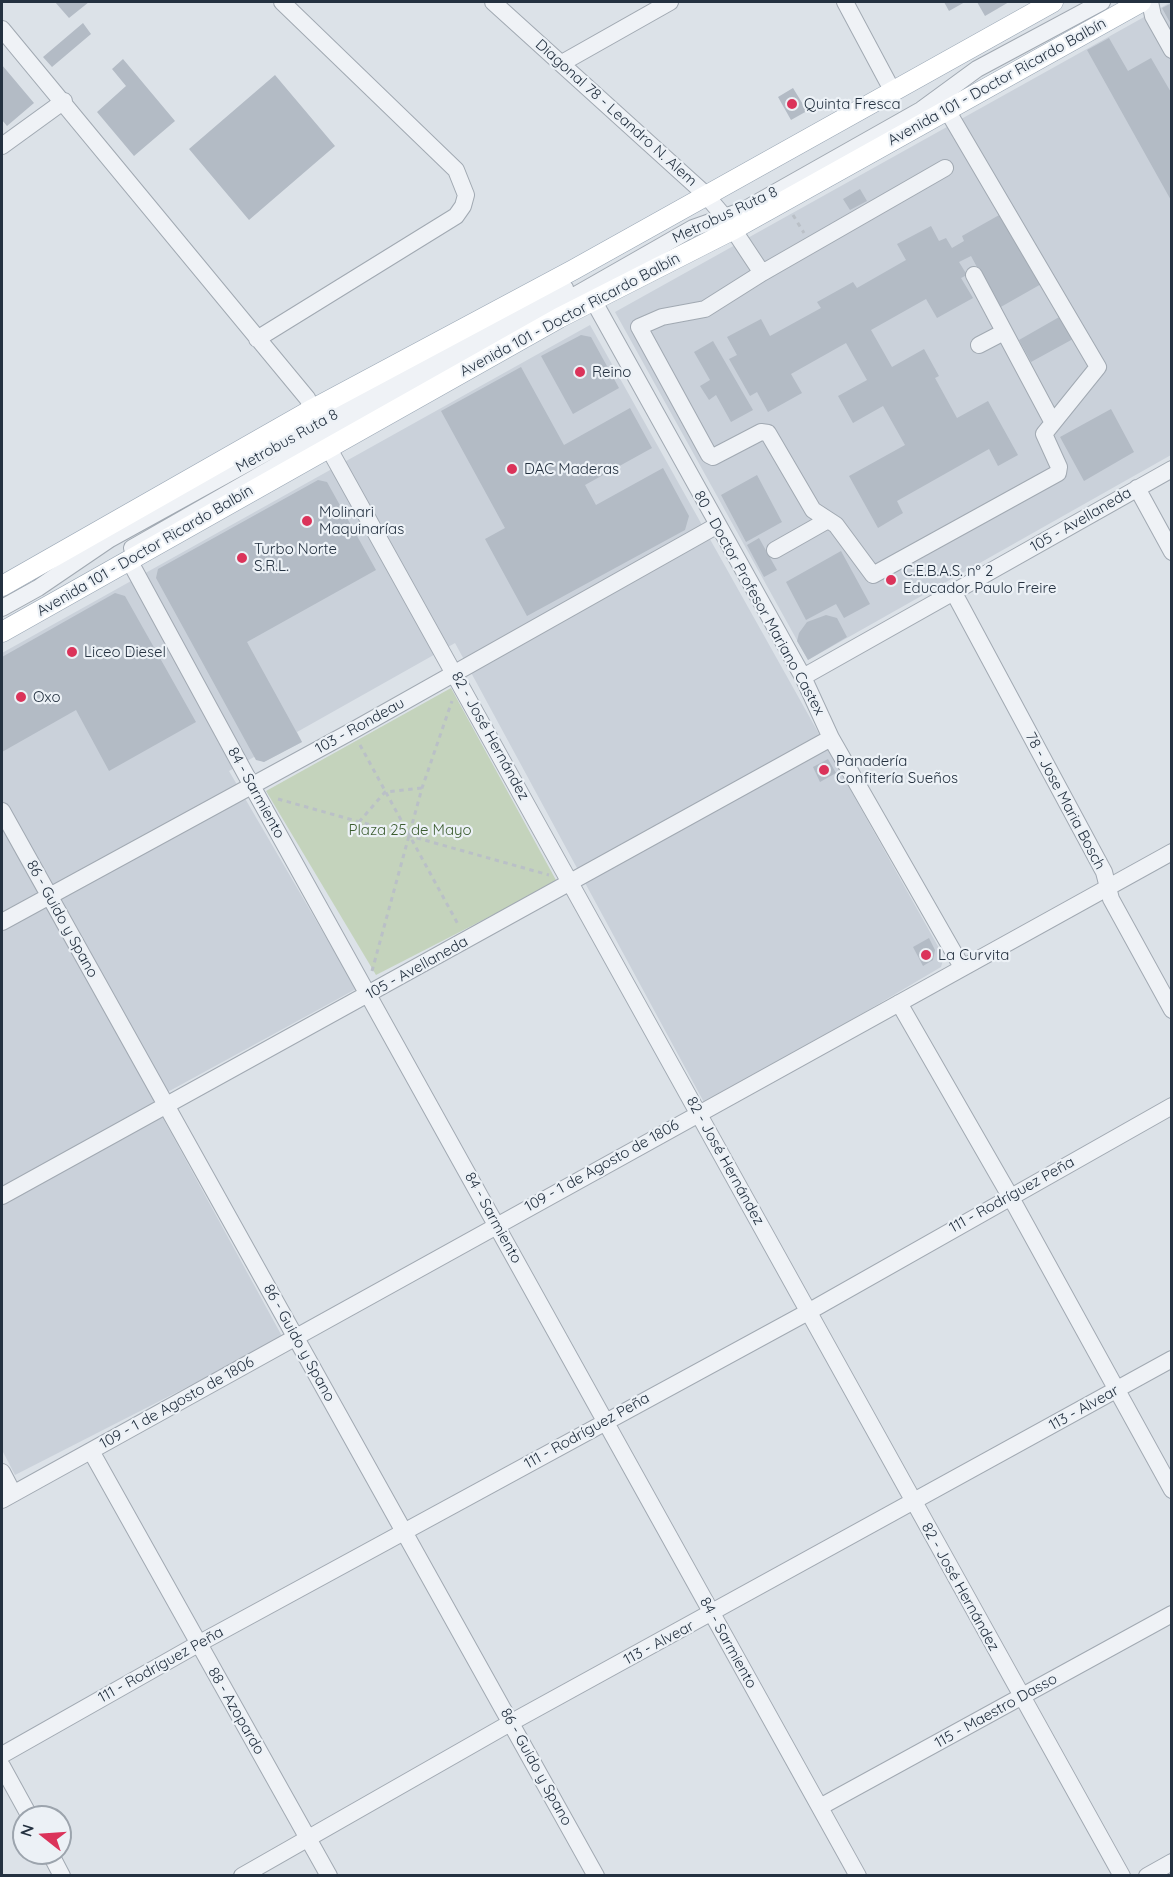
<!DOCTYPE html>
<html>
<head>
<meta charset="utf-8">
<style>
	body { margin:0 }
	#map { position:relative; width:1173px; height:1877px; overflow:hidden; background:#dce2e8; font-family:Quicksand,sans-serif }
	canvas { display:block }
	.frame { position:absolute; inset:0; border:3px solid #243140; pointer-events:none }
	.north { position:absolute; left:12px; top:1805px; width:60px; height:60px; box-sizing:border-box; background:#ecf1f6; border:2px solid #9ca4ad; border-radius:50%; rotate:287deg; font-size:16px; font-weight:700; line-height:24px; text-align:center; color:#243140 }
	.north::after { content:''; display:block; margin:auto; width:21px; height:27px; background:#db335a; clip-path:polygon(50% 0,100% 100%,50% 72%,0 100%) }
</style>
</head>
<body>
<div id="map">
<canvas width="1173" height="1877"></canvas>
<div class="frame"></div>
<div class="north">N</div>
</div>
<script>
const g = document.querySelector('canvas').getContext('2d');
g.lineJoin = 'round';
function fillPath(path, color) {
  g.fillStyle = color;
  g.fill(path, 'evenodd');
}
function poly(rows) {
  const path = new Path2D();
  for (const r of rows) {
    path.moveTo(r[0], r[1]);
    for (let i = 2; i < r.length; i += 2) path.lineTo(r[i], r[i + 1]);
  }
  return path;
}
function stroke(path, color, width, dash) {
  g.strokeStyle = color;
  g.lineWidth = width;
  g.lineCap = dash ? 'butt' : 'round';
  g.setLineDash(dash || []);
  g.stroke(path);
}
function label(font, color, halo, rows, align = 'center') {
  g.font = font + ' Quicksand,sans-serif';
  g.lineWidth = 4.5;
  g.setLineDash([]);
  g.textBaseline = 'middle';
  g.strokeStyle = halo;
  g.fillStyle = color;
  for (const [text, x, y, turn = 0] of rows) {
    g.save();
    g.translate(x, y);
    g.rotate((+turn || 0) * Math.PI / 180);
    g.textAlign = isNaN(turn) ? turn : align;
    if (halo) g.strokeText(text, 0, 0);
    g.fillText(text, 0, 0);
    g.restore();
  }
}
const built = poly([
	[1171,2,1171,455,808,660,615,312],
	[590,325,944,957,941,967,706,1106,455,643,297,732,302,742,264,762,254,757,229,771,356,989,153,1100,283,1338,15,1475,2,1450,2,653]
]);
const green = poly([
	[451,688,557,882,376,975,266,791]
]);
const building = poly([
	[55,2,89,2,69,18],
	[944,2,965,2,949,11],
	[977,2,1009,2,985,16],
	[1172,3,1172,26,1162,8],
	[83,23,91,34,52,67,43,57],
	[1109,38,1128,71,1151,58,1172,94,1172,202,1087,50],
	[123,59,175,121,134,156,97,112,126,86,112,69],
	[2,65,34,103,7,126,2,120],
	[275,75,335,146,249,220,189,149],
	[793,88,807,111,791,120,778,97],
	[860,189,867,201,850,210,843,199],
	[1001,214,1043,283,999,308,971,256,959,262,967,275,961,278,973,298,937,318,926,299,871,330,892,367,924,349,939,376,935,378,957,418,988,401,1018,455,998,466,989,449,897,501,903,513,878,528,849,476,905,445,883,406,853,423,838,396,867,380,846,343,791,374,802,393,768,412,757,392,750,396,729,359,737,355,727,337,761,319,770,336,821,308,817,302,853,282,857,288,906,260,897,244,931,226,939,241,946,238,952,248,964,241,962,236],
	[1061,316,1073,339,1031,362,1019,340],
	[581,335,591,337,619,388,573,414,541,356],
	[713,341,753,410,731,422,716,395,709,400,700,386,710,380,694,352],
	[521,367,564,445,630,408,652,448,585,485,596,505,663,468,689,516,685,530,527,616,485,539,505,528,441,411],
	[1111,409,1134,452,1084,481,1060,437],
	[757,475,782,522,746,542,721,495],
	[318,480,327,482,376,570,247,642,302,742,264,762,256,760,156,578,158,569],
	[759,538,777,570,764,577,747,545],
	[841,551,870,604,844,618,836,604,806,620,786,582],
	[115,593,125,596,196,722,109,771,76,710,2,752,2,657],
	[826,615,837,618,847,637,808,660,797,641,799,633,807,622],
	[828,759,836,773,820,782,813,767],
	[929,938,935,950,933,960,923,966,913,947]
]);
const path = poly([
	[793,215,804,233],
	[360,745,459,926],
	[278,799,549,875],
	[359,822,385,792,422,788],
	[372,971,422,788,452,701]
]);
const minor = poly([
	[493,2,705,194,727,220,762,273],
	[845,2,892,90],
	[1150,2,1153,16,1172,50],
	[2,29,307,398,313,409],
	[562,63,670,2],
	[2,146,64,101],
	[945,168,762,273,705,309,662,317,639,327,709,455,713,457,761,432,768,433,813,510,836,525,873,575,1058,473,1059,467,1044,434,1098,367,947,110],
	[974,275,1053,423],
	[588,291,803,677,831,738,962,967],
	[257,339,456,216,463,206,466,195,456,170,282,2],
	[979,345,1004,332],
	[328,447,1122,1876],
	[1137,488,1172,552],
	[132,548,693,228,744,210,921,110,977,69,1102,2],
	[775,550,828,520],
	[129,560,252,786,858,1876],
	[954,593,1104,872,1111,899,1172,1010],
	[2,608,38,588,110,539,565,288],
	[803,677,1172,469],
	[2,811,596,1876],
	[2,922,352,731,716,526],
	[899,1003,1010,1196,1172,1490],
	[2,1196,831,738],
	[91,1451,329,1876],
	[2,1472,13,1493],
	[2,1500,1172,852],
	[2,1755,198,1644,808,1312,1172,1106],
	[2,1766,30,1817],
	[820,1807,1172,1614],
	[50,1853,62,1876],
	[242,1876,512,1722,1172,1359],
	[1147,1876,1172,1862]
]);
const major = poly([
	[2,586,313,409,573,270,1053,2],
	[2,632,559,318,734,229,1141,2]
]);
const markers = [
	[792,104,6,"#db335a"],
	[580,372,6,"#db335a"],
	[512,469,6,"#db335a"],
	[307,521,6,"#db335a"],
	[242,558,6,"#db335a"],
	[891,580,6,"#db335a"],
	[72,652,6,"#db335a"],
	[21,697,6,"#db335a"],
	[824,770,6,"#db335a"],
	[926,955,6,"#db335a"]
];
const streetNames = [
	["Avenida 101 - Doctor Ricardo Balbín",997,82,-29],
	["Diagonal 78 - Leandro N. Alem",616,113,42],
	["Metrobus Ruta 8",725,215,-25],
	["Avenida 101 - Doctor Ricardo Balbín",570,315,-28],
	["Metrobus Ruta 8",287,441,-29],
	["105 - Avellaneda",1081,520,-30],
	["Avenida 101 - Doctor Ricardo Balbín",145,551,-30],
	["80 - Doctor Profesor Mariano Castex",759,603,61],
	["103 - Rondeau",360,726,-29],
	["82 - José Hernández",490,736,61],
	["84 - Sarmiento",256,793,61],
	["78 - Jose Maria Bosch",1065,801,62],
	["86 - Guido y Spano",62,919,61],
	["105 - Avellaneda",417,968,-29],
	["82 - José Hernández",725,1161,61],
	["109 - 1 de Agosto de 1806",602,1166,-29],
	["111 - Rodríguez Peña",1012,1195,-29],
	["84 - Sarmiento",493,1218,61],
	["86 - Guido y Spano",299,1343,61],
	["109 - 1 de Agosto de 1806",177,1403,-29],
	["113 - Alvear",1084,1408,-29],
	["111 - Rodríguez Peña",587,1431,-29],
	["82 - José Hernández",960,1587,61],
	["113 - Alvear",659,1643,-28],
	["84 - Sarmiento",728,1643,61],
	["111 - Rodríguez Peña",161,1665,-29],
	["88 - Azopardo",236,1711,60],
	["115 - Maestro Dasso",996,1711,-29],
	["86 - Guido y Spano",536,1767,61]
];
const poiNames = [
	["Quinta Fresca",804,104],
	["Reino",592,372],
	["DAC Maderas",524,469],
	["Molinari",319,512],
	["Maquinarías",319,529],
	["Turbo Norte",254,549],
	["S.R.L.",254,566],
	["C.E.B.A.S. nº 2",903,571],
	["Educador Paulo Freire",903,588],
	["Liceo Diesel",84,652],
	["Oxo",33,697],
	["Panadería",836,761],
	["Confitería Sueños",836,778],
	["La Curvita",938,955]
];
const parkNames = [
	["Plaza 25 de Mayo",410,830]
];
fillPath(built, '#cad1da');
fillPath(green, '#c4d3bc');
fillPath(building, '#b3bbc5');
stroke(minor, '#a1a9b2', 18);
stroke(major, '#9aa7b5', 21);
stroke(path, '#bac0c7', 3, [4.5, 4.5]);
stroke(minor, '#eff2f6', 16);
stroke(major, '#fff', 20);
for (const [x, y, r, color] of markers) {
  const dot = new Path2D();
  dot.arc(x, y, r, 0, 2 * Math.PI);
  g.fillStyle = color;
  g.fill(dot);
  stroke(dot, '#ecf1f6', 2);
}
label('15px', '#243140', '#ecf1f6', streetNames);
label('15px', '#243140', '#ecf1f6', poiNames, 'left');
label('15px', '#3c5d30', '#ecf1f6', parkNames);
</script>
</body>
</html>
